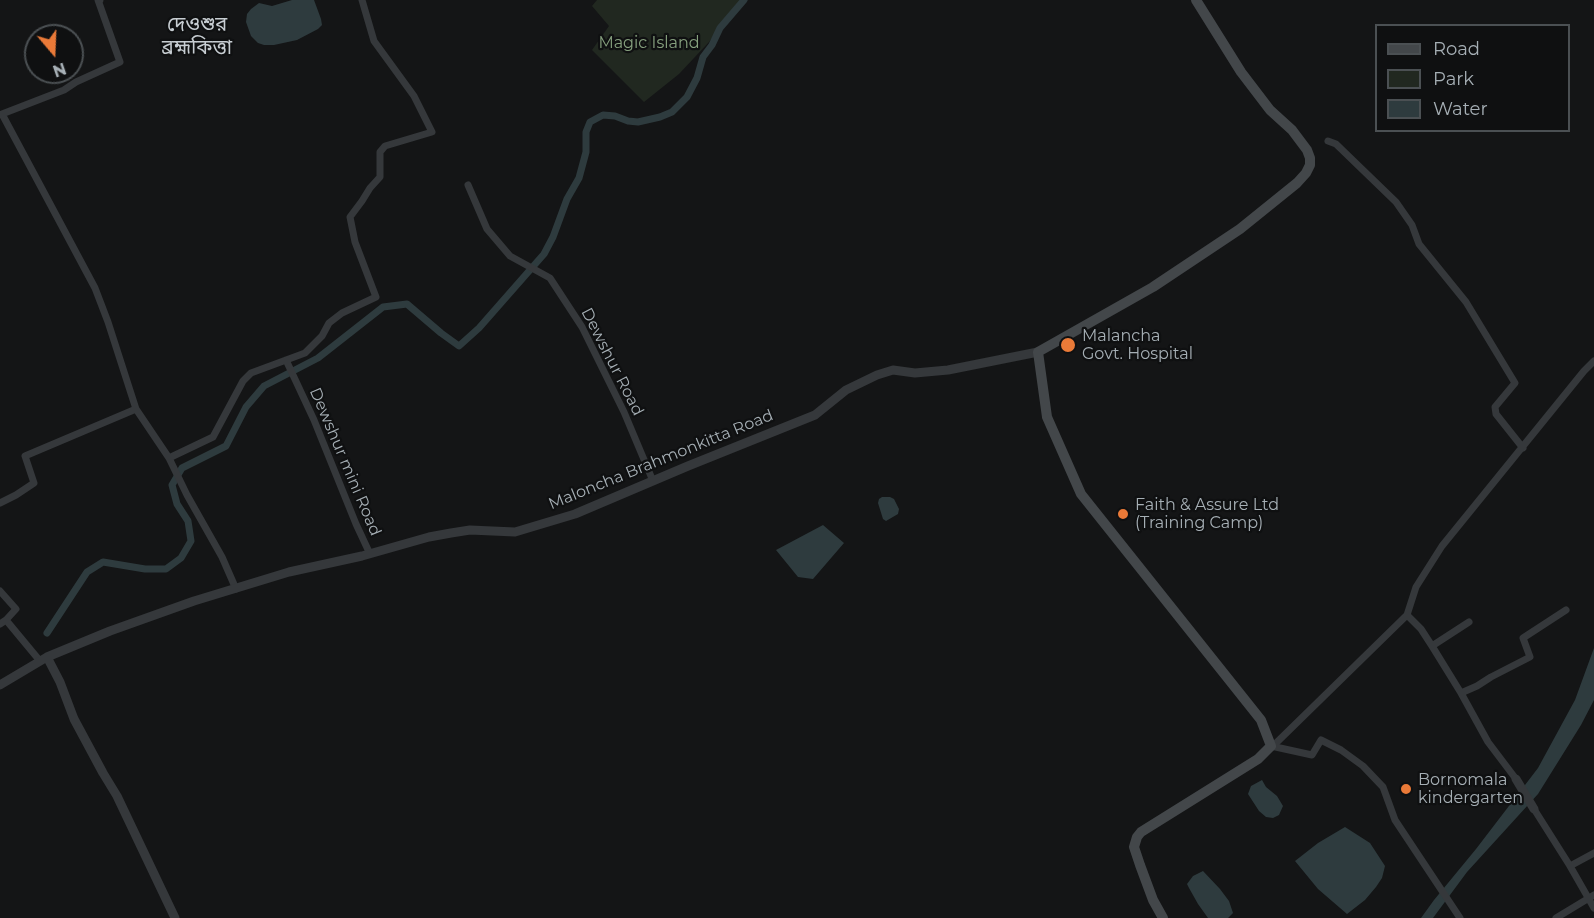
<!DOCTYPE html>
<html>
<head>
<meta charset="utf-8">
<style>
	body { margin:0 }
	#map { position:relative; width:1594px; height:918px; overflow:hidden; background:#141516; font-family:Montserrat,sans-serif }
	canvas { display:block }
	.legend { position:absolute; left:1375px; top:24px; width:195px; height:108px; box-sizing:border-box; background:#0f1011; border:2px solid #4b5053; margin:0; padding:8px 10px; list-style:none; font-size:18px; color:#a6afb5 }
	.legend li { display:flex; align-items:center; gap:12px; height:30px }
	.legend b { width:30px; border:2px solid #4b5053 }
	.north { position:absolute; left:24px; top:24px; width:60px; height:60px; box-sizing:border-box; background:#0f1011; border:2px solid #4b5053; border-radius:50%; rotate:161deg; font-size:16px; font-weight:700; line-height:24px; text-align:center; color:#a6afb5 }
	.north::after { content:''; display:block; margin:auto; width:21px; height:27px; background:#ea7a38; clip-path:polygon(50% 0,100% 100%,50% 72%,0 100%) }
</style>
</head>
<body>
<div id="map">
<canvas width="1594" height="918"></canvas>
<ul class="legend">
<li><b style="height:8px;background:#43474a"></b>Road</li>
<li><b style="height:16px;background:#212820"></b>Park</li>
<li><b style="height:16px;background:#2e3b3e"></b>Water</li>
</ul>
<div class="north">N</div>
</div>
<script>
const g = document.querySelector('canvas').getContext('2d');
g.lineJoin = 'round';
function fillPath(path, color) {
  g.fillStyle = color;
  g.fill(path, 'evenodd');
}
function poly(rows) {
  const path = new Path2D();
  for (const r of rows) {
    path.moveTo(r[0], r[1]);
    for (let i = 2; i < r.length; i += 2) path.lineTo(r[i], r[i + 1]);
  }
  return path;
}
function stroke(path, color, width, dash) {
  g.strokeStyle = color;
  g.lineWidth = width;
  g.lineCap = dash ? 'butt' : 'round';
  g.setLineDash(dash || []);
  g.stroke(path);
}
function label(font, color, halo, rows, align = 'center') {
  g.font = font + ' Montserrat,"Noto Sans Bengali",sans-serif';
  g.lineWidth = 4.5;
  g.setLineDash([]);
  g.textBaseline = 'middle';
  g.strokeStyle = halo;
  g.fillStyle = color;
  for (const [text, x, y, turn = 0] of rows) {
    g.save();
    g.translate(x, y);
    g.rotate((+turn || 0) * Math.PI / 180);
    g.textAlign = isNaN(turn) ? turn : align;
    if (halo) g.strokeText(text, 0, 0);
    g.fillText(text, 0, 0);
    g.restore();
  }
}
const green = poly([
	[597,0,741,0,728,15,709,42,679,74,644,102,592,50,609,26,592,6]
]);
const water = poly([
	[292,0,314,0,321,19,322,25,318,29,297,40,274,45,264,45,258,43,251,36,246,22,247,14,251,9,259,3,272,6],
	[882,497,890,497,894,499,899,509,898,514,886,521,883,519,878,503,879,499],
	[823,525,844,543,813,579,798,577,776,550],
	[1594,648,1594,700,1581,725,1538,794,1467,872,1433,918,1421,918,1434,900,1476,849,1538,768,1575,700],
	[1262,780,1266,787,1277,796,1283,806,1279,815,1273,818,1266,817,1259,811,1248,794,1251,786],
	[1345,827,1370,843,1385,866,1382,878,1376,887,1365,900,1347,914,1318,889,1295,861,1318,843],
	[1203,871,1220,889,1229,901,1233,913,1228,918,1208,918,1198,904,1189,888,1187,884,1193,876]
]);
const canal = poly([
	[47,633,87,572,103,562,145,569,166,569,181,558,191,541,188,521,177,504,172,485,182,468,226,446,246,407,264,386,318,358,383,307,407,304,441,333,459,346,479,328,544,254,553,237,567,199,579,178,586,152,586,132,590,122,603,115,615,116,628,121,638,122,660,117,672,112,687,97,697,78,703,57,712,45,720,28,744,0]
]);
const minor = poly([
	[100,0,98,0,120,62,76,82,64,90,2,114,95,288,108,322,136,409,169,458],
	[1328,141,1336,144,1396,202,1412,225,1419,244,1466,302,1515,383,1495,407,1496,414,1523,448],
	[468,185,487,229,510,256,550,278,582,327,624,412,653,481],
	[286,360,314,420,356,524,370,554],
	[0,503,16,495,34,483,25,456,136,409],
	[236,589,222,557,187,495,169,458,213,437,243,381,251,373,305,353,322,336,329,323,342,313,376,297,355,242,350,217,362,201,370,188,380,177,380,152,385,146,432,132,414,96,374,41,362,0],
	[0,591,16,609,6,620],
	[1407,615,1421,629,1432,646,1461,693,1488,742,1516,779],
	[0,624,6,620,40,661],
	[1432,646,1469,622],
	[1461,693,1477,686,1491,677,1530,657,1523,638,1566,610],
	[1271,746,1312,755,1321,740,1341,750,1363,766,1383,787,1395,820,1460,918],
	[1272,747,1407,615,1416,587,1442,546,1584,371,1594,361],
	[1534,809,1570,866,1594,908],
	[1570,866,1594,853],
	[1556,918,1594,895]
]);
const tertiary = poly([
	[47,657,60,682,74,719,103,773,117,796,175,918],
	[0,685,47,657,110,631,194,601,289,572,362,556,429,537,451,533,470,530,515,532,575,514,688,466,815,415,846,390,877,375,893,370,915,373,948,370,1038,352],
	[1516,779,1534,809]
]);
const secondary = poly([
	[1163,918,1153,900,1140,865,1134,847,1137,837,1141,832,1258,759,1271,746,1261,720,1081,494,1047,417,1038,352,1153,287,1240,229,1297,183,1306,173,1310,165,1310,158,1307,150,1292,130,1270,110,1241,72,1196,0]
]);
const markers = [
	[1068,345,8,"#ea7a38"],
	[1123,514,6,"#ea7a38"],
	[1406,789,6,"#ea7a38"]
];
const parkNames = [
	["Magic Island",649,43]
];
const poiNames = [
	["Malancha",1082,336],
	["Govt. Hospital",1082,354],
	["Faith & Assure Ltd",1135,505],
	["(Training Camp)",1135,523],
	["Bornomala",1418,780],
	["kindergarten",1418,798]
];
const streetNames = [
	["Dewshur Road",612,362,63],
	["Maloncha Brahmonkitta Road",661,460,-22],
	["Dewshur mini Road",345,462,67]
];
const quarterNames = [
	["দেওশুর",197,25],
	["ব্রহ্মকিত্তা",197,48]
];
fillPath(green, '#212820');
fillPath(water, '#2e3b3e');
stroke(canal, '#2e3b3e', 7);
stroke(minor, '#35383b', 7);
stroke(tertiary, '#35383b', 9);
stroke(secondary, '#43474a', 10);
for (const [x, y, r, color] of markers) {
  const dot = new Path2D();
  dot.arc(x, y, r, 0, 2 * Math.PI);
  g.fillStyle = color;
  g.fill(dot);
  stroke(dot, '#0f1011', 2);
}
label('16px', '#86a07e', '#0f1011', parkNames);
label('16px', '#a6afb5', '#0f1011', poiNames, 'left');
label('16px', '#a6afb5', '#0f1011', streetNames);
label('20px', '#c7cdd2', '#0f1011', quarterNames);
</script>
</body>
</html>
